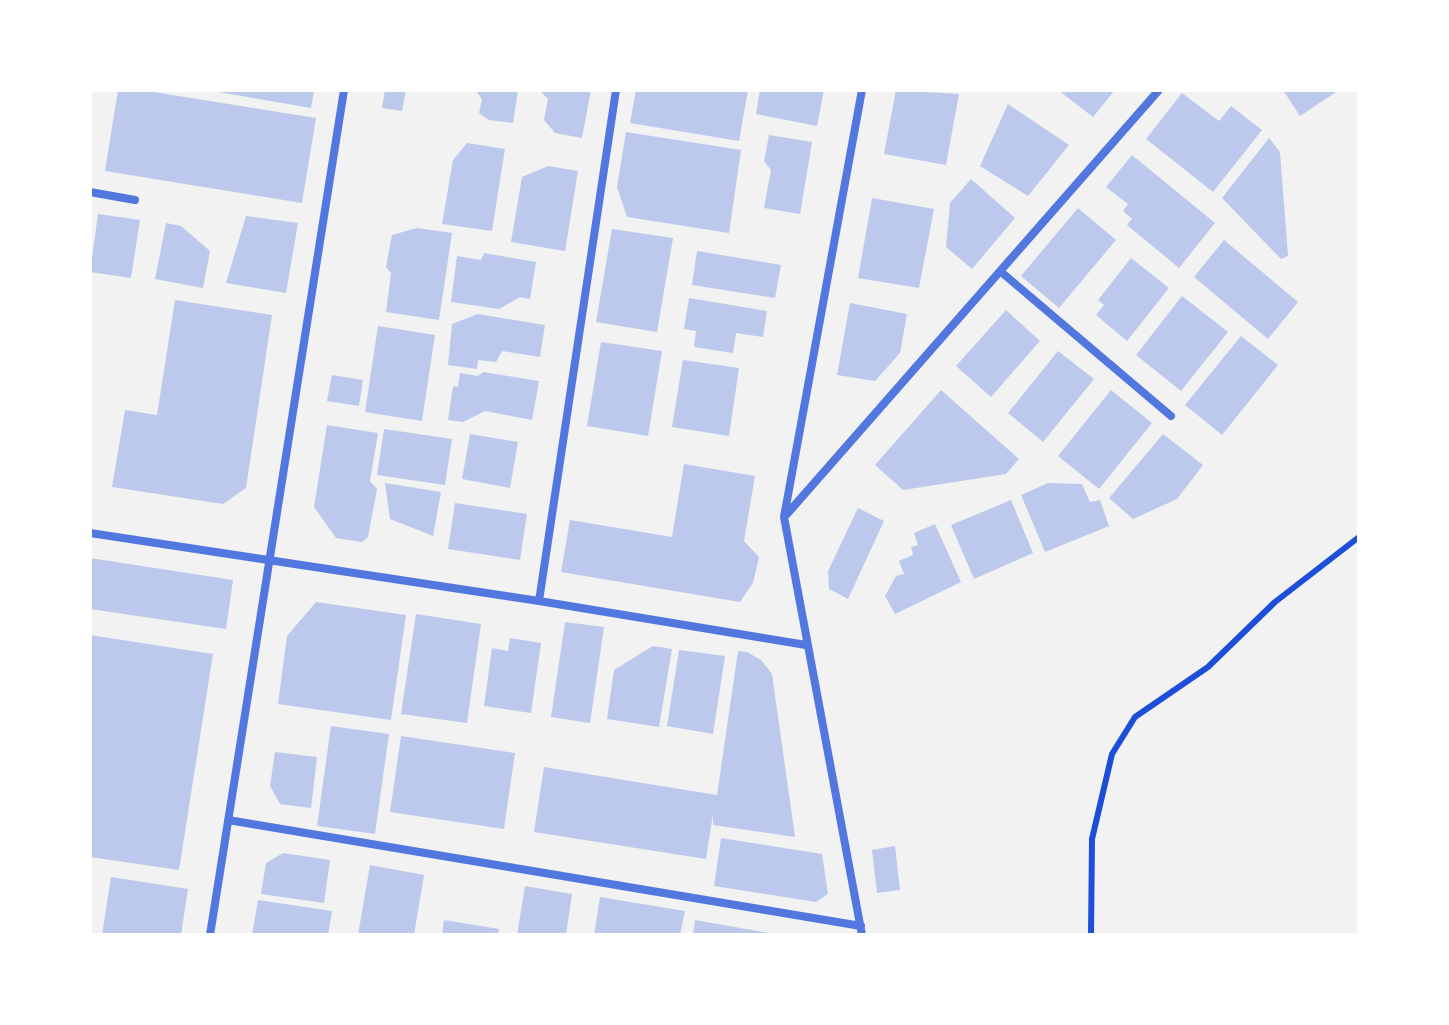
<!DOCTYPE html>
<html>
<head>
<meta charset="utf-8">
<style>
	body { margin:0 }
	#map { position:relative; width:1449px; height:1025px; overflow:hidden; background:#f2f2f2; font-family:"Work Sans",sans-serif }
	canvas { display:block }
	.frame { position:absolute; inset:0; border:92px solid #fff; pointer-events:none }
</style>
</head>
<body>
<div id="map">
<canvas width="1449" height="1025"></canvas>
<div class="frame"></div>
</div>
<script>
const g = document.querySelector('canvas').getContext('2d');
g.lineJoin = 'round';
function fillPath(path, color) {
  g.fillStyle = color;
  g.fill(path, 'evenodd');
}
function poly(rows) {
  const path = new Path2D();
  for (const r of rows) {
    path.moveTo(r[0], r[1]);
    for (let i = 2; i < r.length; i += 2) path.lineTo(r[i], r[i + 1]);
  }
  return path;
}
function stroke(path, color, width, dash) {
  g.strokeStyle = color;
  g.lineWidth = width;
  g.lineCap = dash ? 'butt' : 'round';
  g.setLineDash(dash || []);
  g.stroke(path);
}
const building = poly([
	[118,90,141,90,316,118,302,203,105,171],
	[207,90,314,90,311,108],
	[385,90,406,90,402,111,382,108],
	[475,90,518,90,513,123,489,120,479,113,482,99],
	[539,90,591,90,582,138,555,133,544,120,548,99],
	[636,90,748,90,739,141,630,123],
	[760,90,824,90,817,126,756,114],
	[896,90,959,94,946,165,884,154],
	[1058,90,1115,90,1093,117],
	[1283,90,1339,90,1300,116],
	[1182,93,1219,121,1231,106,1262,130,1213,192,1146,139],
	[1008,104,1069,145,1028,196,980,166],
	[626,132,741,150,729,233,627,217,617,187],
	[769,135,812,142,800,214,764,208,771,170,764,161],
	[1269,138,1280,152,1288,256,1281,259,1222,198],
	[467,143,505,149,492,231,442,224,453,160],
	[1132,155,1215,223,1179,268,1127,225,1132,219,1123,211,1128,204,1106,187],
	[548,166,578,171,565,251,511,242,522,177],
	[971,179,1015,218,972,269,946,247,950,203],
	[872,198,934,209,919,288,858,278],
	[1078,208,1116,240,1059,308,1021,276],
	[98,214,140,220,131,278,90,272],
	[246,216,298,223,286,293,226,283],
	[166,223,181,226,210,251,203,288,155,279],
	[417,228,452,233,439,320,386,312,391,273,386,267,392,235],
	[612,229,673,238,657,332,596,322],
	[1224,240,1298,302,1268,339,1194,277],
	[697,251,781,265,775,298,692,285],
	[484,253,536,262,530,299,520,297,499,309,451,302,457,256,481,260],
	[1131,258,1169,288,1127,341,1096,315,1104,305,1098,300],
	[1182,296,1228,332,1181,391,1136,355],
	[689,298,767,311,763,337,736,333,733,353,694,347,696,331,684,329],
	[175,300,272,315,246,488,223,504,112,487,125,410,157,415],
	[850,303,907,314,900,353,875,381,837,375],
	[1006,310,1040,341,991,397,956,366],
	[478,314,545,325,540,357,502,351,496,362,478,360,477,369,448,365,452,324],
	[378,326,435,335,422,421,365,412],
	[1241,336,1278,365,1222,435,1185,405],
	[601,342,662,351,648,436,587,426],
	[1058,351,1094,379,1043,442,1008,413],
	[683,360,739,368,729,436,672,427],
	[483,372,539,381,532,420,485,411,463,422,448,420,453,386,458,387,460,373,478,376],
	[332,375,363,380,359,406,327,401],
	[941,390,1019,459,1006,474,903,490,875,465],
	[1111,390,1152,423,1099,489,1058,456],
	[327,425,378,433,370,481,377,489,368,537,362,542,336,538,314,507],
	[384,429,452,439,445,485,377,475],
	[470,434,518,442,510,488,462,479],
	[1163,434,1203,465,1177,499,1133,519,1109,498],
	[684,464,755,476,744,541,759,557,753,583,740,602,561,572,570,520,672,537],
	[385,483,441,492,433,536,390,519],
	[1048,483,1082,484,1090,502,1100,500,1109,526,1045,552,1021,495],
	[1011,500,1033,553,974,579,951,525],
	[455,503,527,514,520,560,448,549],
	[858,508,884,521,848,599,829,589,828,571],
	[935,524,961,582,895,614,885,596,896,576,904,574,899,561,913,555,911,547,918,545,914,533],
	[90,558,233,580,226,629,90,609],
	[316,602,406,615,391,720,278,704,287,636],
	[416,614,481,624,467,723,401,714],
	[565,622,604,627,590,723,551,717],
	[90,635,213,654,179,870,90,857],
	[510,638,541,643,531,713,484,706,492,648,508,651],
	[653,646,672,649,659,727,607,719,614,670],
	[679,650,725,656,713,734,667,726],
	[738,651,747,652,761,660,772,674,795,837,713,825,713,814,706,859,534,832,544,767,717,795],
	[331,726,389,734,375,834,317,826],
	[401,736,515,753,504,829,390,812],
	[275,752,317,757,311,808,280,804,270,786],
	[721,838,822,854,828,894,816,902,714,886],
	[895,846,900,890,877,893,872,850],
	[283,853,330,860,324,903,261,894,266,863],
	[370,865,424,875,414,935,358,935],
	[111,877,188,889,181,935,102,935],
	[525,886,572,894,566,935,517,935],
	[600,897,685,911,680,935,594,935],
	[258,900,332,911,328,935,252,935],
	[444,920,499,929,498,935,442,935],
	[695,920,769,933,769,935,693,935]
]);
const path = poly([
	[1091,935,1092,839,1112,754,1135,717,1208,667,1275,602,1359,537]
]);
const service = poly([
	[862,90,784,517,862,935],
	[90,192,135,200],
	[1000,271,1171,416],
	[787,514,1159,90],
	[90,533,539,601,806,645],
	[539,601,616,90],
	[228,820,861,926],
	[210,935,344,90]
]);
fillPath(building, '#bdc9ec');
stroke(path, '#1d4ed8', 6);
stroke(service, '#5277de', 8);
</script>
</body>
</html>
